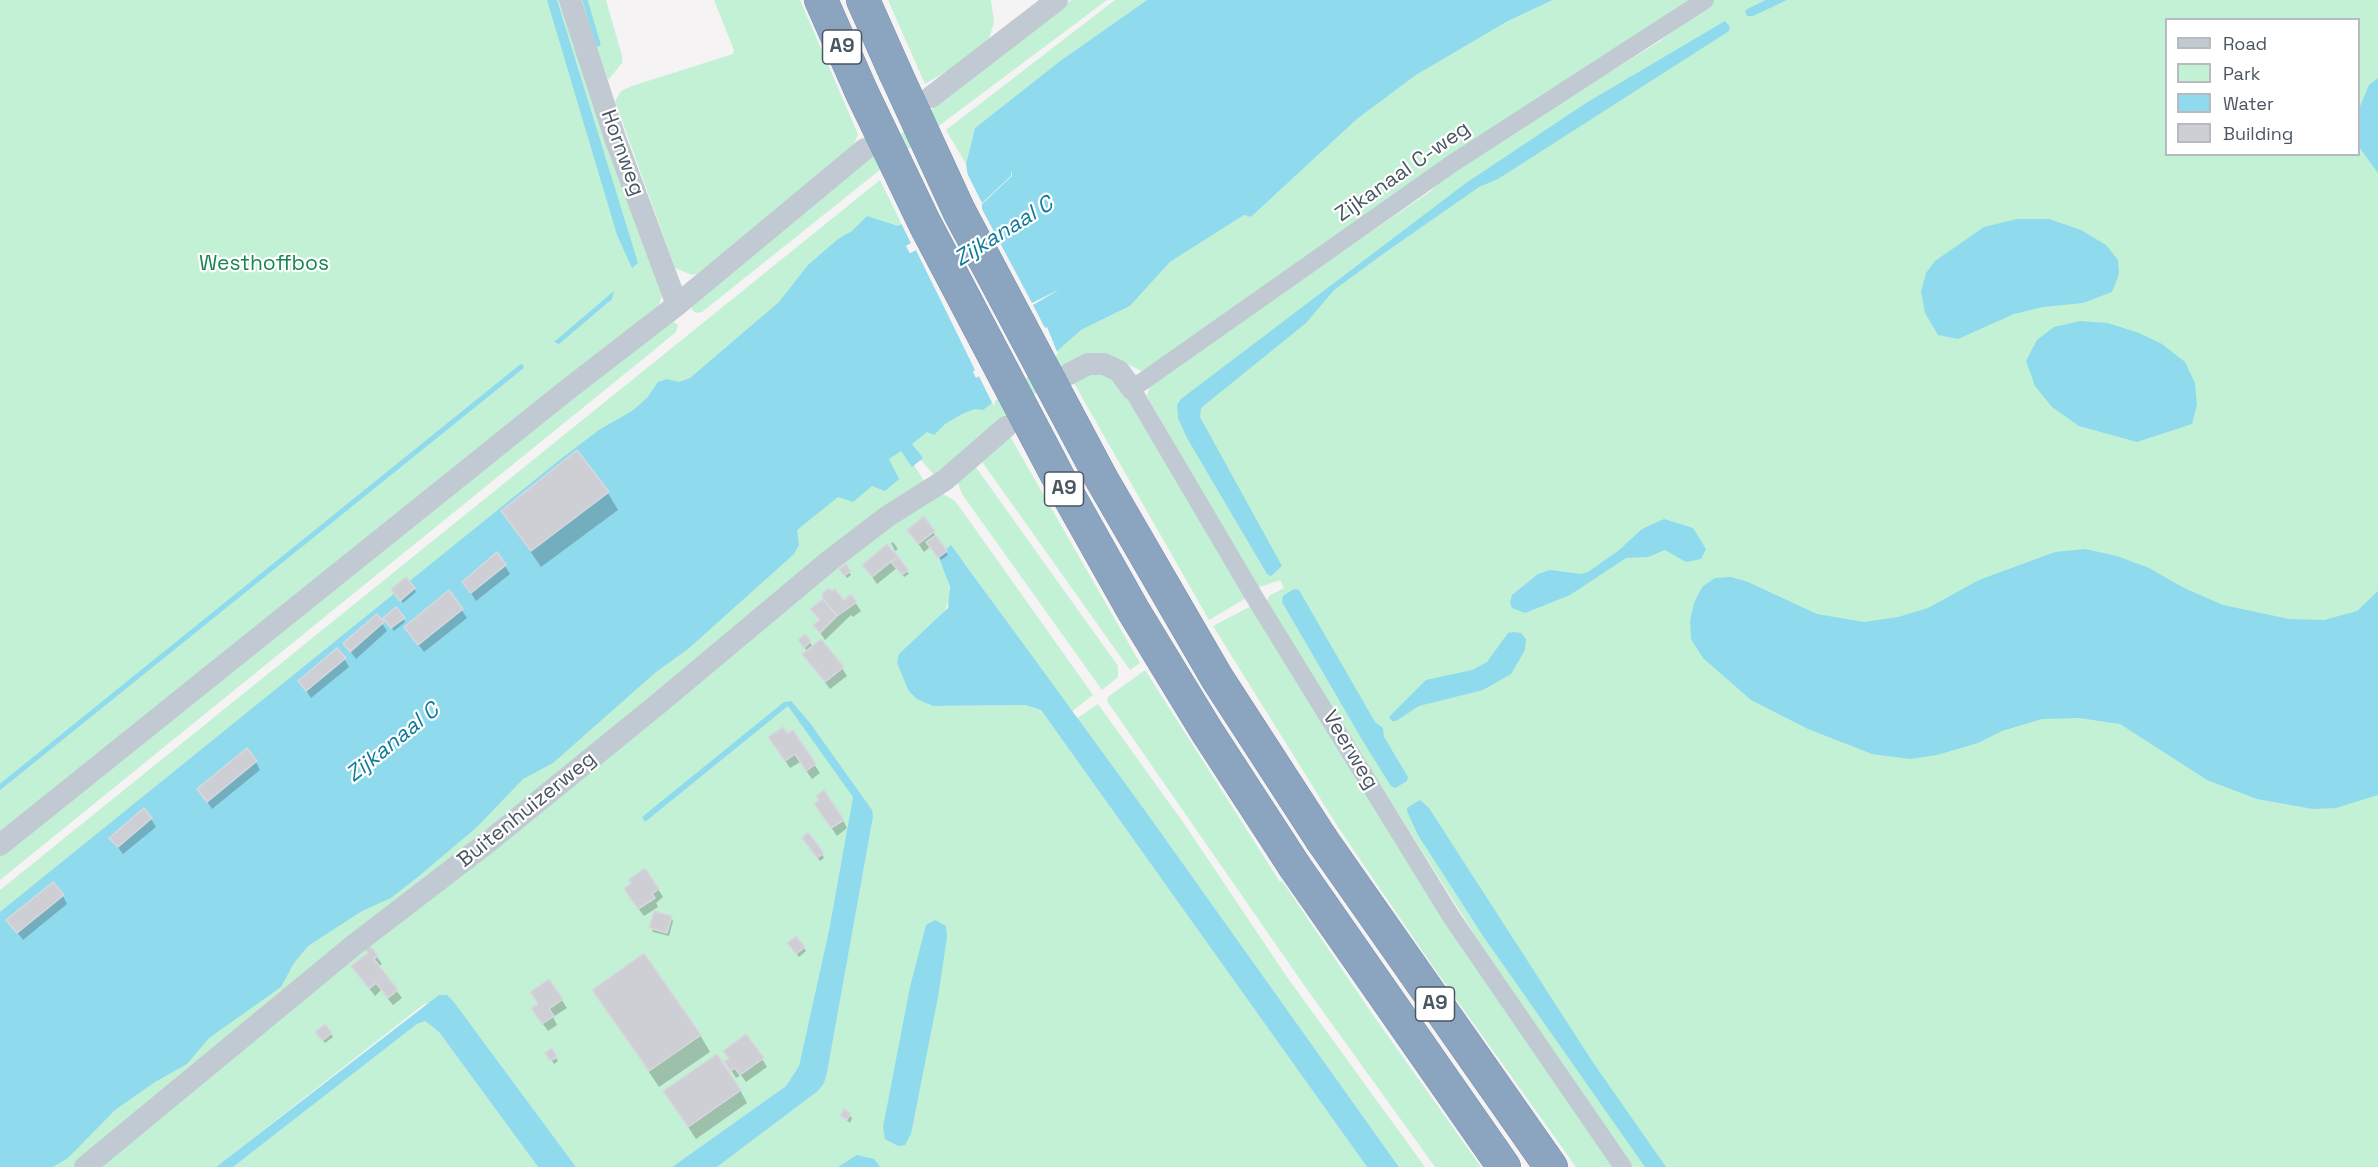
<!DOCTYPE html>
<html>
<head>
<meta charset="utf-8">
<style>
	body { margin:0 }
	#map { position:relative; width:2378px; height:1167px; overflow:hidden; background:#f5f3f3; font-family:"Space Grotesk",sans-serif }
	canvas { display:block }
	.legend { position:absolute; left:2165px; top:18px; width:195px; height:138px; box-sizing:border-box; background:#fff; border:2px solid #b7bbc0; margin:0; padding:8px 10px; list-style:none; font-size:18px; color:#4a5661 }
	.legend li { display:flex; align-items:center; gap:12px; height:30px }
	.legend b { width:30px; border:2px solid #b7bbc0 }
</style>
</head>
<body>
<div id="map">
<canvas width="2378" height="1167"></canvas>
<ul class="legend">
<li><b style="height:8px;background:#c1cad2"></b>Road</li>
<li><b style="height:16px;background:#c3f1d5"></b>Park</li>
<li><b style="height:16px;background:#90daee"></b>Water</li>
<li><b style="height:16px;background:#cdcfd5"></b>Building</li>
</ul>
</div>
<script>
const g = document.querySelector('canvas').getContext('2d');
g.lineJoin = 'round';
function fillPath(path, color) {
  g.fillStyle = color;
  g.fill(path, 'evenodd');
}
function poly(rows) {
  const path = new Path2D();
  for (const r of rows) {
    path.moveTo(r[0], r[1]);
    for (let i = 2; i < r.length; i += 2) path.lineTo(r[i], r[i + 1]);
  }
  return path;
}
function stroke(path, color, width, dash) {
  g.strokeStyle = color;
  g.lineWidth = width;
  g.lineCap = dash ? 'butt' : 'round';
  g.setLineDash(dash || []);
  g.stroke(path);
}
function label(font, color, halo, rows, align = 'center') {
  g.font = font + ' "Space Grotesk",sans-serif';
  g.lineWidth = 4.5;
  g.setLineDash([]);
  g.textBaseline = 'middle';
  g.strokeStyle = halo;
  g.fillStyle = color;
  for (const [text, x, y, turn = 0] of rows) {
    g.save();
    g.translate(x, y);
    g.rotate((+turn || 0) * Math.PI / 180);
    g.textAlign = isNaN(turn) ? turn : align;
    if (halo) g.strokeText(text, 0, 0);
    g.fillText(text, 0, 0);
    g.restore();
  }
}
const green = poly([
	[0,0,564,0,663,292,659,305,0,833],
	[578,0,606,0,622,56,622,63,608,80],
	[714,0,800,0,858,134,853,147,697,274,692,275,675,268,615,101,621,91,632,86,733,54,734,50],
	[888,0,991,0,994,22,989,39,952,68,925,84],
	[1071,0,1107,0,876,173,702,312,696,313,692,310,692,305,868,156,901,134,933,108,943,96],
	[1115,0,1147,0,1060,61,975,128,966,164,946,130],
	[1553,0,1696,0,1143,372,1111,355,1077,360,934,475,921,460,914,465,926,484,77,1167,0,1167,0,890,880,180,911,243,906,246,910,253,916,250,976,370,973,372,979,376,996,408,993,402,1081,330,1130,306,1170,262,1244,215,1251,217,1357,119,1416,75,1508,21],
	[1712,0,2378,0,2378,1167,1633,1167,1480,943,1266,603,1269,596,1284,588,1280,580,1257,588,1147,396,1151,382,1431,191,1445,175,1660,41],
	[2166,20,2358,20,2358,154,2166,154],
	[672,321,678,325,676,332,648,355,0,880,0,855,412,521],
	[1096,373,1118,381,1248,597,1209,620,1071,378],
	[1007,431,1140,663,1130,670,980,459],
	[975,466,1118,666,1118,677,1102,690,962,494,958,483],
	[941,493,954,500,961,509,1093,695,1071,712,964,562,938,555,946,572,951,596,943,615,897,663,908,690,933,706,1025,705,1041,710,1367,1167,717,1167,818,1091,827,1073,873,817,853,797,829,930,799,1066,786,1086,672,1167,576,1167,454,1002,424,1004,216,1167,92,1167,886,525],
	[1253,605,1620,1167,1576,1167,1434,968,1338,827,1213,626],
	[1145,670,1280,882,1282,881,1373,1015,1481,1167,1435,1167,1306,988,1107,701,1108,697],
	[1098,704,1185,825,1287,977,1425,1167,1399,1167,1149,816,1076,719],
	[425,1021,439,1032,538,1167,233,1167,417,1024]
]);
const water = poly([
	[547,0,557,0,638,263,632,268,617,235],
	[1147,0,1553,0,1508,21,1416,75,1357,119,1251,217,1244,215,1170,262,1130,306,1081,330,1055,353,936,204,969,184,966,164,975,128,1060,61],
	[1766,0,1787,0,1753,16,1747,16,1745,11,1749,8],
	[1725,21,1730,27,1729,31,1498,179,1479,187,1383,254,1334,290,1306,323,1201,408,1200,417,1282,566,1271,576,1267,574,1187,438,1178,418,1177,405,1181,399,1466,183,1586,103],
	[2378,78,2378,173,2359,147,2358,111,2369,85],
	[867,216,898,226,902,224,911,243,906,246,910,253,916,250,976,370,973,372,976,377,979,376,992,403,983,410,975,409,962,414,945,424,934,435,927,432,912,444,923,458,912,467,901,451,889,459,899,479,885,491,872,486,853,502,838,497,797,530,799,545,794,554,688,649,656,672,553,763,523,779,477,827,419,876,391,898,362,911,308,946,294,963,281,987,209,1038,187,1064,155,1082,115,1110,68,1158,53,1167,0,1167,0,912,562,458,599,430,632,411,647,398,658,382,667,379,679,382,690,378,779,302,808,265,838,239,852,231],
	[2017,219,2049,219,2081,230,2106,245,2118,260,2119,274,2112,292,2083,303,2043,307,2014,314,1958,339,1938,335,1925,313,1921,291,1926,273,1935,261,1984,227],
	[614,291,612,299,559,344,554,342],
	[2080,321,2108,323,2139,333,2162,344,2185,362,2195,383,2197,405,2192,424,2137,442,2079,426,2052,407,2035,386,2026,361,2037,340,2054,327],
	[1664,519,1693,528,1706,549,1701,559,1686,562,1665,550,1648,557,1626,558,1570,595,1525,613,1512,608,1510,602,1512,595,1538,574,1550,570,1581,574,1588,572,1618,551,1642,529],
	[951,545,1149,816,1399,1167,1367,1167,1041,710,1025,705,933,706,917,699,908,690,897,663,899,654,948,608,950,587,938,555],
	[2085,549,2117,556,2149,568,2184,588,2223,605,2289,619,2324,620,2357,611,2378,591,2378,795,2336,808,2313,809,2257,799,2207,780,2120,724,2079,718,2042,719,2002,731,1978,743,1937,755,1910,759,1872,754,1808,729,1751,700,1703,658,1691,639,1690,621,1694,603,1702,587,1715,578,1731,577,1748,582,1817,614,1864,622,1898,617,1928,608,1979,580,2055,552],
	[1294,589,1299,590,1375,722,1383,728,1384,737,1408,777,1407,781,1395,788,1391,786,1364,743,1282,602,1283,596],
	[1514,632,1521,633,1526,639,1525,650,1511,674,1483,690,1419,706,1396,721,1392,721,1389,717,1426,680,1472,670,1487,662,1508,633],
	[791,701,810,723,872,810,873,817,827,1073,824,1083,818,1091,717,1167,672,1167,786,1086,799,1066,829,930,853,797,788,706,645,822,642,817,784,702],
	[1420,800,1429,808,1592,1061,1666,1167,1645,1167,1483,936,1418,835,1407,811,1407,808],
	[935,920,946,926,947,937,938,997,911,1134,905,1145,898,1146,885,1139,883,1127,910,987,926,925],
	[439,995,447,995,454,1002,576,1167,538,1167,439,1032,425,1021,417,1024,233,1167,216,1167],
	[857,1155,874,1159,880,1167,838,1167]
]);
const pier = poly([
	[963,165,982,203,1011,176,1011,170,1012,176,982,204,982,209,1032,303,1060,289,1033,305,1045,328,1047,327,1058,354,995,401,994,406,979,376,976,378,973,372,975,370,916,250,910,253,906,246,911,243,900,221,966,183]
]);
const shadow = poly([
	[608,493,618,510,541,567,503,511],
	[924,518,948,555,941,560,931,546,924,552,909,530],
	[893,542,898,549,895,551,891,543],
	[896,557,909,574,904,577,897,568,877,584,864,565],
	[505,566,510,574,476,601,464,582],
	[845,566,851,575,847,578,841,569],
	[414,588,416,592,403,603,395,593],
	[449,592,467,618,424,652,411,635],
	[851,596,861,611,853,617,851,615,825,640,815,625,820,621,812,609,844,602],
	[377,616,387,631,356,659,345,644],
	[403,618,405,622,394,631,387,621],
	[805,636,813,647,842,668,847,676,830,689,804,654,807,651,802,644],
	[344,658,349,667,311,698,300,681],
	[792,732,820,773,812,779,800,762,790,768,775,745],
	[256,762,260,770,212,809,204,797],
	[821,812,843,820,847,828,837,836],
	[151,819,156,827,123,854,111,838],
	[805,841,822,854,824,858,820,861],
	[658,889,663,897,656,903,658,907,644,916,630,897],
	[63,896,67,904,23,940,8,920],
	[671,917,673,921,669,936,653,932,651,928],
	[791,946,804,948,806,951,799,957],
	[370,948,382,964,378,967,402,998,393,1005,381,990,375,996,353,967,369,953],
	[549,981,567,1008,553,1017,557,1025,548,1031,538,1017,539,1005],
	[594,990,700,1035,710,1052,659,1087],
	[325,1026,333,1037,325,1043,319,1035],
	[551,1050,558,1061,554,1064,547,1053],
	[762,1059,767,1067,746,1082,741,1075,736,1078,726,1062],
	[740,1090,747,1103,696,1139,665,1092],
	[845,1111,852,1118,850,1123,842,1116]
]);
const stream = poly([
	[585,0,598,44],
	[0,787,521,367]
]);
const building = poly([
	[577,450,609,492,531,551,501,511,577,450],
	[924,516,935,531,918,544,907,530,924,516],
	[936,535,947,551,938,558,926,542,936,535],
	[887,544,898,556,872,577,862,565,887,544],
	[497,552,506,565,471,593,462,582,497,552],
	[898,556,908,570,902,575,891,562,898,556],
	[846,564,851,571,844,576,839,569,846,564],
	[406,577,415,588,400,601,391,589,406,577],
	[829,588,832,591,835,589,844,600,851,594,857,602,837,616,823,599,822,594,829,588],
	[449,590,463,609,418,645,404,627,449,590],
	[823,599,837,616,820,633,813,625,820,620,810,609,823,599],
	[396,607,405,618,391,628,383,618,396,607],
	[377,614,384,622,350,652,343,643,377,614],
	[805,634,811,641,804,648,798,640,805,634],
	[821,639,844,667,825,682,802,654,821,639],
	[337,648,346,658,306,691,298,681,337,648],
	[783,727,787,733,793,730,816,764,806,771,795,754,785,761,768,737,783,727],
	[247,748,257,761,207,802,197,789,247,748],
	[824,790,844,820,831,828,814,804,819,800,816,796,824,790],
	[144,808,152,818,118,847,109,838,144,808],
	[808,832,824,853,817,858,802,838,808,832],
	[645,868,659,889,652,894,655,898,638,909,624,889,631,883,628,880,645,868],
	[53,882,64,895,17,933,6,920,53,882],
	[654,911,672,916,667,933,649,928,654,911],
	[796,936,805,947,796,954,787,943,796,936],
	[370,946,378,955,374,959,398,990,388,998,376,983,369,989,351,966,368,953,365,949,370,946],
	[644,953,701,1035,649,1071,592,990,644,953],
	[549,979,563,999,549,1009,554,1016,542,1024,531,1008,538,1004,530,992,549,979],
	[325,1024,332,1033,322,1041,315,1032,325,1024],
	[746,1034,764,1058,740,1075,735,1068,730,1071,724,1061,729,1059,723,1051,746,1034],
	[552,1048,557,1057,550,1061,545,1053,552,1048],
	[717,1054,741,1090,688,1127,663,1091,717,1054],
	[844,1109,851,1113,847,1120,840,1116,844,1109]
]);
const minor = poly([
	[1623,1167,1452,918,1255,598,1132,389,1453,163,1705,0]
]);
const tertiary = poly([
	[570,0,615,138,677,305],
	[931,97,1057,0],
	[1069,374,1088,364,1104,364,1119,371,1132,389],
	[0,845,567,390,677,305,865,149],
	[85,1167,354,945,487,843,658,704,829,561,888,516,945,480,1006,427]
]);
const motorway = poly([
	[821,0,862,93],
	[863,0,895,72],
	[1322,840,1551,1167],
	[1295,867,1504,1167]
]);
const motorwayBridge = poly([
	[895,72,959,211,1101,478,1217,678,1322,840],
	[862,93,925,224,1057,475,1133,610,1206,730,1295,867]
]);
const shields = [
	[842,47,39],
	[1064,489,39],
	[1435,1004,39]
];
const shieldNames = [
	["A9",842,47],
	["A9",1064,489],
	["A9",1435,1004]
];
const streetNames = [
	["Hornweg",622,153,70],
	["Zijkanaal C-weg",1403,172,-35],
	["Veerweg",1350,750,59],
	["Buitenhuizerweg",527,810,-39]
];
const parkNames = [
	["Westhoffbos",264,264]
];
const waterNames = [
	["Zijkanaal C",1004,232,-32],
	["Zijkanaal C",393,743,-39]
];
fillPath(green, '#c3f1d5');
fillPath(water, '#90daee');
fillPath(pier, '#f5f3f3');
fillPath(shadow, '#0003');
stroke(stream, '#90daee', 5);
fillPath(building, '#cdcfd5');
stroke(building, '#d7d9de', 1.5);
stroke(motorway, '#7690ad', 34);
stroke(minor, '#c1cad2', 18);
stroke(tertiary, '#c1cad2', 22);
stroke(motorway, '#8ba5c1', 33);
stroke(motorwayBridge, '#7690ad', 34, []);
stroke(motorwayBridge, '#8ba5c1', 33);
for (const [x, y, w] of shields) {
  const box = new Path2D();
  box.roundRect(x - w / 2, y - 17, w, 34, 4.5);
  g.fillStyle = '#fff';
  g.fill(box);
  stroke(box, '#4a5661', 1.5);
}
label('bold 20px', '#4a5661', null, shieldNames);
label('21px', '#4a5661', '#fff', streetNames);
label('21px', '#17864f', '#fff', parkNames);
label('italic 22px', '#0c7c9b', '#fff', waterNames);
</script>
</body>
</html>
